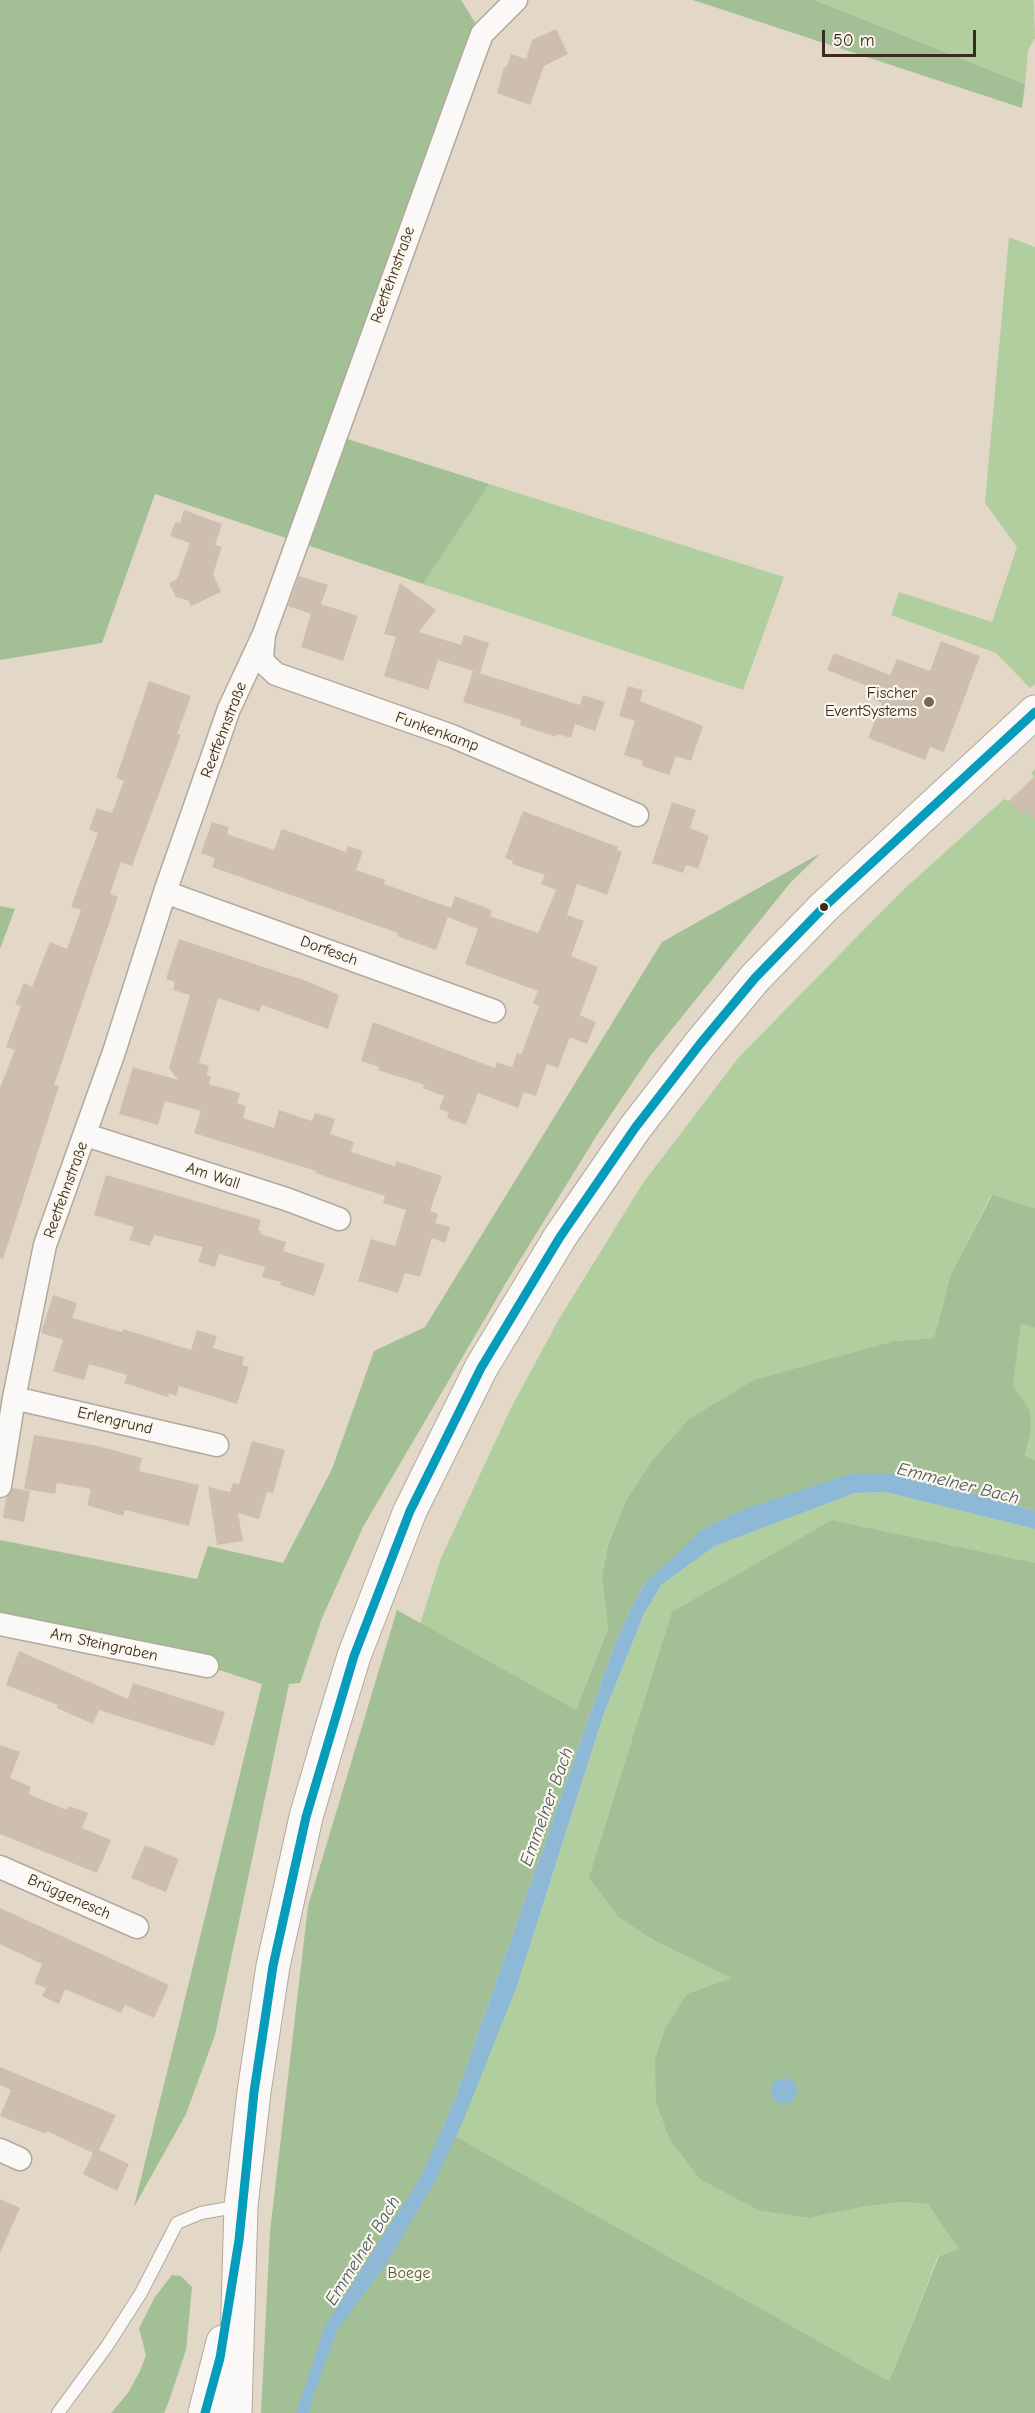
<!DOCTYPE html>
<html>
<head>
<meta charset="utf-8">
<style>
	body { margin:0 }
	#map { position:relative; width:1035px; height:2413px; overflow:hidden; background:#e3d8c7; font-family:"Comic Neue",sans-serif }
	canvas { display:block }
	.scale { position:absolute; left:822px; top:30px; width:154px; height:27px; box-sizing:border-box; border:3px solid #3b2a1e; border-top:0; padding-left:8px; font-size:18px; line-height:21px; white-space:nowrap; color:#3b2a1e; -webkit-text-stroke:4px #fbf7ec; paint-order:stroke }
</style>
</head>
<body>
<div id="map">
<canvas width="1035" height="2413"></canvas>
<div class="scale">50 m</div>
</div>
<script>
const g = document.querySelector('canvas').getContext('2d');
g.lineJoin = 'round';
function fillPath(path, color) {
  g.fillStyle = color;
  g.fill(path, 'evenodd');
}
function poly(rows) {
  const path = new Path2D();
  for (const r of rows) {
    if (r.length === 3) {
      path.moveTo(r[0] + r[2], r[1]);
      path.arc(r[0], r[1], r[2], 0, 2 * Math.PI);
      continue;
    }
    path.moveTo(r[0], r[1]);
    for (let i = 2; i < r.length; i += 2) path.lineTo(r[i], r[i + 1]);
  }
  return path;
}
function stroke(path, color, width, dash) {
  g.strokeStyle = color;
  g.lineWidth = width;
  g.lineCap = dash ? 'butt' : 'round';
  g.setLineDash(dash || []);
  g.stroke(path);
}
function label(font, color, halo, rows, align = 'center') {
  g.font = font + ' "Comic Neue",sans-serif';
  g.lineWidth = 4.5;
  g.setLineDash([]);
  g.textBaseline = 'middle';
  g.strokeStyle = halo;
  g.fillStyle = color;
  for (const [text, x, y, turn = 0] of rows) {
    g.save();
    g.translate(x, y);
    g.rotate((+turn || 0) * Math.PI / 180);
    g.textAlign = isNaN(turn) ? turn : align;
    if (halo) g.strokeText(text, 0, 0);
    g.fillText(text, 0, 0);
    g.restore();
  }
}
const green = poly([
	[814,0,1034,0,1035,38,1028,50,1025,84],
	[1009,237,1035,247,1035,684,1030,688,996,653,891,615,899,592,992,622,1017,547,985,503],
	[489,484,784,577,743,690,423,584],
	[1035,769,1035,1208,991,1195,951,1274,934,1338,895,1341,688,1420,653,1459,626,1500,608,1543,602,1577,608,1629,576,1710,420,1624,441,1558,511,1408,559,1319,643,1183,739,1057,902,891,1004,799,1009,801,1034,777,1031,773],
	[1021,1324,1035,1328,1035,1460,1025,1457,1031,1430,1013,1386],
	[885,1492,1035,1529,1035,1563,832,1520,589,1878,618,1917,655,1941,733,1978,760,2211,809,2218,868,2206,903,2202,928,2204,960,2249,938,2256,889,2381,455,2137,517,1986,603,1716,644,1614,661,1585,715,1546,855,1493]
]);
const forest = poly([
	[0,0,461,0,482,34,335,435,489,484,423,584,155,494,102,643,0,660],
	[693,0,814,0,1025,84,1022,108],
	[821,853,791,882,651,1055,597,1135,507,1281,363,1527,322,1618,300,1683,289,1684,215,2035,186,2114,134,2207,262,1684,207,1666,0,1624,0,1540,197,1579,208,1546,283,1563,332,1469,374,1351,425,1327,662,942],
	[0,906,15,909,0,949],
	[992,1195,1035,1208,1035,1328,1021,1324,1013,1386,1030,1411,1031,1430,1025,1456,1035,1460,1035,1511,939,1483,849,1474,646,1582,629,1612,612,1652,455,2099,442,2129,889,2381,939,2256,959,2249,928,2204,903,2202,868,2206,809,2218,760,2211,700,2179,669,2138,656,2101,655,2060,666,2027,687,1994,732,1978,655,1941,618,1917,589,1878,672,1612,832,1520,1035,1563,1035,2413,261,2413,270,2232,308,1906,397,1610,576,1710,608,1629,602,1577,608,1544,626,1500,653,1459,688,1420,754,1380,895,1341,934,1338,951,1274],
	[172,2275,181,2276,192,2287,186,2350,170,2398,164,2413,111,2413,128,2393,140,2371,146,2355,139,2328,155,2297]
]);
const water = poly([
	[892,1473,939,1483,1035,1511,1035,1529,885,1492,855,1493,715,1546,661,1585,644,1614,603,1716,517,1986,464,2119,433,2185,387,2263,338,2329,311,2401,310,2413,296,2413,325,2326,422,2175,455,2099,612,1652,629,1612,646,1582,705,1528,745,1509,849,1474],
	[784,2091,13]
]);
const building = poly([
	[556,29,568,54,544,66,530,105,497,93,504,67,506,68,511,54,526,59,532,40],
	[184,510,222,524,215,545,222,547,213,574,221,592,191,606,189,601,176,597,169,583,177,579,190,543,170,536,175,522,180,523],
	[299,576,328,585,321,604,358,616,343,661,301,647,311,614,288,606],
	[400,583,436,610,419,632,461,645,464,635,489,643,480,673,438,660,428,690,384,676,396,637,384,634],
	[941,641,980,656,944,752,930,747,925,760,868,738,882,703,873,699,877,690,827,670,834,653,890,675,897,659,930,671],
	[473,671,580,705,583,695,605,702,595,731,575,724,571,738,557,734,556,737,520,725,521,720,463,702],
	[149,681,191,696,177,734,181,735,132,866,121,862,110,894,118,897,54,1085,59,1086,20,1207,3,1259,0,1258,0,1088,15,1050,6,1047,21,1006,15,1004,24,983,32,987,50,942,67,949,81,910,71,907,98,833,89,830,97,808,112,813,124,781,116,778],
	[628,686,643,690,640,701,703,726,691,761,676,756,669,775,642,766,643,761,624,755,635,721,619,716],
	[1035,776,1035,820,1025,809,1021,814,1009,801],
	[672,802,696,810,690,828,709,836,698,869,686,865,683,873,652,863],
	[523,811,618,847,617,850,622,852,607,895,577,884,567,915,584,921,571,956,598,967,580,1015,596,1022,587,1044,570,1037,558,1068,547,1064,536,1096,524,1092,518,1108,478,1093,466,1125,447,1118,449,1112,439,1109,444,1096,422,1088,425,1085,378,1070,379,1067,361,1061,373,1022,495,1068,497,1062,512,1067,517,1053,521,1055,539,1006,533,1003,538,991,465,964,478,929,448,917,436,950,397,936,398,933,212,867,215,858,201,853,212,822,229,827,227,834,274,850,282,829,346,852,348,846,363,851,356,870,385,880,384,884,451,908,455,896,492,910,490,916,538,933,556,890,541,884,545,875,512,864,513,861,505,858],
	[179,939,309,982,339,995,328,1029,262,1005,259,1012,218,998,199,1063,209,1066,206,1075,211,1076,209,1084,240,1093,237,1103,246,1106,243,1118,274,1128,279,1110,312,1121,315,1113,335,1119,330,1134,354,1142,351,1152,395,1166,396,1161,442,1176,430,1211,438,1214,435,1223,450,1227,445,1243,432,1238,420,1277,405,1273,398,1293,358,1281,371,1239,395,1246,406,1210,383,1203,385,1196,315,1173,316,1171,194,1133,201,1111,165,1101,158,1125,119,1114,133,1067,178,1080,169,1068,190,995,173,990,175,982,166,979],
	[106,1175,261,1220,258,1230,261,1231,260,1234,286,1242,283,1251,325,1264,314,1296,280,1285,281,1282,262,1277,265,1267,219,1254,215,1267,198,1262,203,1247,154,1235,150,1246,129,1240,134,1227,94,1215],
	[53,1295,77,1303,72,1318,122,1332,123,1329,191,1350,197,1330,217,1336,213,1348,244,1357,242,1365,249,1367,237,1404,179,1386,176,1396,169,1393,168,1397,124,1383,127,1375,89,1364,84,1380,53,1371,63,1340,41,1333],
	[34,1435,98,1446,142,1458,139,1471,199,1485,189,1526,125,1510,123,1516,87,1505,91,1489,57,1483,55,1494,24,1489],
	[252,1441,285,1450,273,1493,267,1492,259,1519,238,1513,243,1541,217,1545,208,1487,230,1492,233,1483,239,1484],
	[13,1488,30,1491,24,1522,3,1518,6,1498],
	[19,1651,128,1699,133,1683,225,1712,214,1746,99,1710,93,1724,57,1708,58,1705,6,1685],
	[0,1745,20,1752,10,1778,31,1787,28,1794,67,1810,69,1806,88,1813,82,1828,111,1840,97,1873,0,1834],
	[145,1845,179,1859,166,1892,131,1878],
	[0,1908,169,1985,154,2018,125,2005,121,2013,65,1989,59,2004,42,1996,46,1988,34,1983,42,1964,0,1944],
	[0,2067,116,2115,99,2150,129,2164,117,2191,83,2174,93,2153,47,2131,46,2134,0,2116,11,2090,0,2085],
	[0,2199,20,2208,0,2253]
]);
const service = poly([
	[58,2413,107,2346,141,2293,177,2223,201,2213,240,2206]
]);
const minor = poly([
	[264,636,262,656,265,664,276,674,452,736,637,815],
	[165,892,494,1011],
	[86,1135,286,1199,339,1219],
	[14,1398,217,1445],
	[0,1486,14,1398,45,1245,114,1052,165,892,229,709,264,634,473,58,482,34,516,0],
	[0,1624,207,1666],
	[0,1867,137,1927],
	[0,2150,20,2159]
]);
const primary = poly([
	[205,2413,223,2342],
	[235,2413,241,2206,254,2092,273,1966,306,1817,332,1728,354,1656,410,1511,481,1368,560,1237,635,1128,700,1044,755,978,824,907,1035,712]
]);
const bus1 = poly([
	[205,2413,220,2358,239,2240,254,2092,273,1966,306,1817,354,1656,410,1511,481,1368,560,1237,635,1128,700,1044,755,978,824,907,1035,712]
]);
const markers = [
	[929,702,6,"#766759"],
	[824,907,5,"#3b2a1e"]
];
const streetNames = [
	["Reetfehnstraße",393,275,-70],
	["Reetfehnstraße",224,730,-69],
	["Funkenkamp",437,732,20],
	["Dorfesch",329,951,20],
	["Am Wall",213,1176,18],
	["Reetfehnstraße",66,1190,-70],
	["Erlengrund",115,1421,13],
	["Am Steingraben",104,1645,12],
	["Brüggenesch",69,1897,24]
];
const poiNames = [
	["Fischer",917,693],
	["EventSystems",917,711]
];
const parkNames = [
	["Boege",409,2273]
];
const waterNames = [
	["Emmelner Bach",958,1484,14],
	["Emmelner Bach",547,1807,-70],
	["Emmelner Bach",363,2251,-58]
];
fillPath(green, '#b0ce9e');
fillPath(forest, '#a2bf95');
fillPath(water, '#8db9d6');
fillPath(building, '#cebeaf');
stroke(service, '#b1a99d', 14);
stroke(minor, '#b1a99d', 25);
stroke(primary, '#b1a99d', 35);
stroke(service, '#fbf9f7', 12);
stroke(minor, '#fbf9f7', 22);
stroke(primary, '#fbf9f7', 33);
stroke(bus1, '#069cbc', 9);
for (const [x, y, r, color] of markers) {
  const dot = new Path2D();
  dot.arc(x, y, r, 0, 2 * Math.PI);
  g.fillStyle = color;
  g.fill(dot);
  stroke(dot, '#fbf7ec', 2);
}
label('16px', '#3b2a1e', '#fbf7ec', streetNames);
label('16px', '#3b2a1e', '#fbf7ec', poiNames, 'right');
label('16px', '#52593a', '#fbf7ec', parkNames);
label('italic 18px', '#4b5861', '#fbf7ec', waterNames);
</script>
</body>
</html>
